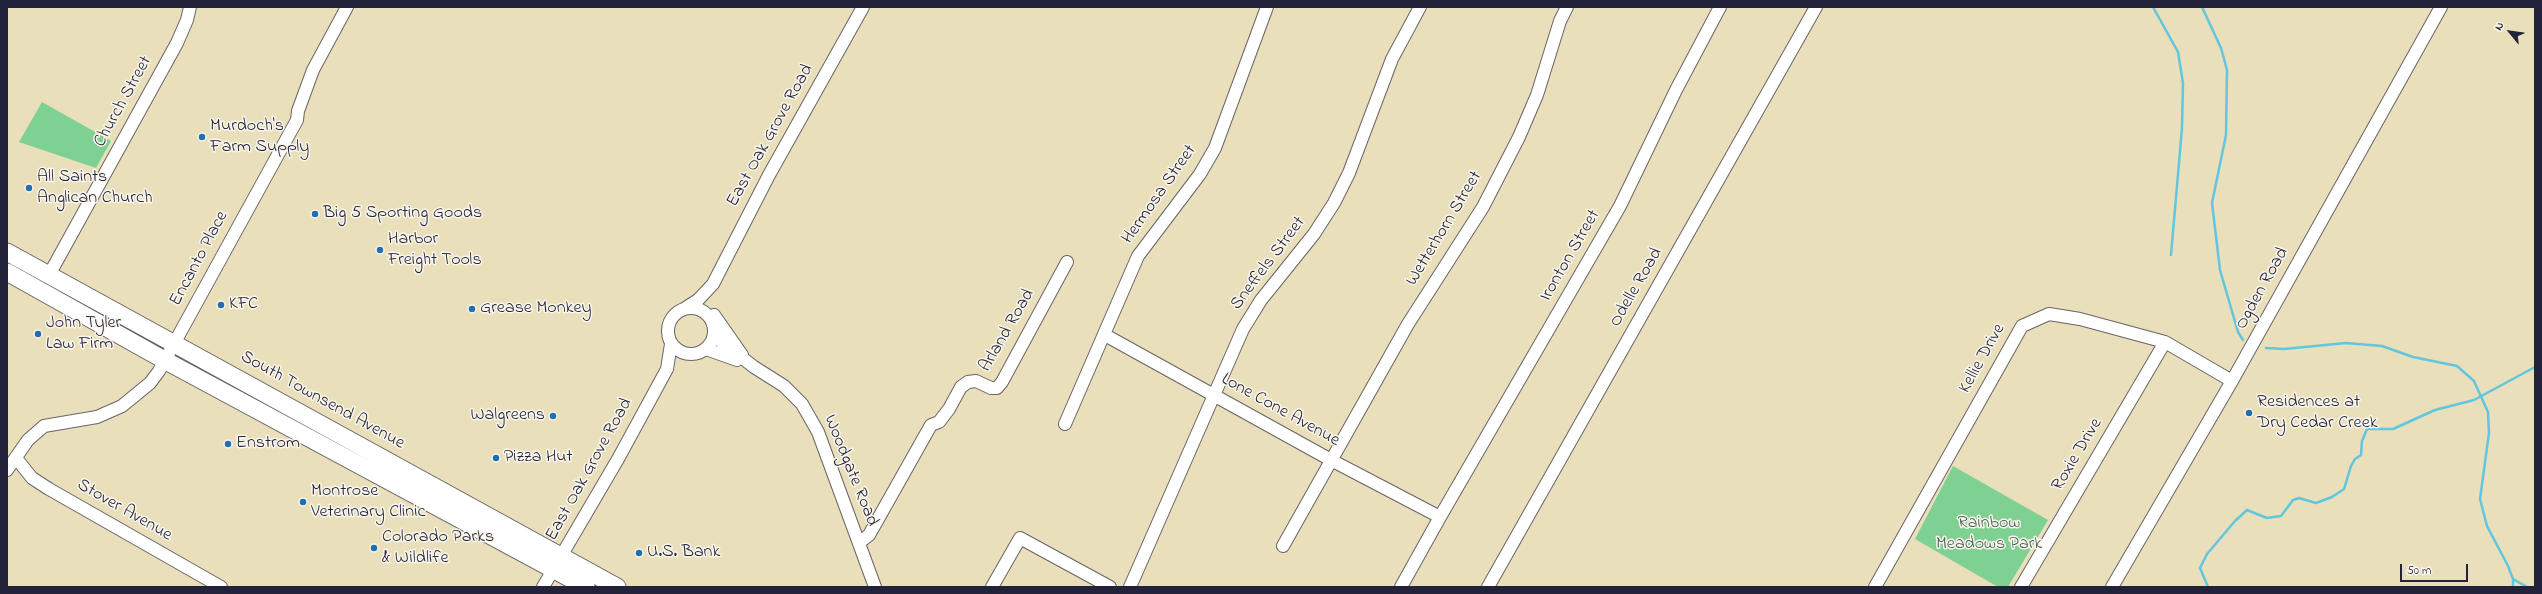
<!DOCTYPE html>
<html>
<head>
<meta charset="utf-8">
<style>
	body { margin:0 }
	#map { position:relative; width:2542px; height:594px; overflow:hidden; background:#e9dfba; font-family:"Indie Flower",sans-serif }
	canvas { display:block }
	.frame { position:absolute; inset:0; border:8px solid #22223b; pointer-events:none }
	.north { position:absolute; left:2490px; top:12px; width:40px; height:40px; -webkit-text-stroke:3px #fbf7ec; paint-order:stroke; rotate:299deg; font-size:11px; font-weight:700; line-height:16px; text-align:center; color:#22223b }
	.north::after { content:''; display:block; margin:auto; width:14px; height:18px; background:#22223b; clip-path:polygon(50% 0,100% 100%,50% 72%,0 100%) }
	.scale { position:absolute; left:2400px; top:564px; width:68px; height:18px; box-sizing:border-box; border:2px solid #22223b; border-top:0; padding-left:5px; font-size:12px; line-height:14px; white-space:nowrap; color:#22223b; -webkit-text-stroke:3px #fbf7ec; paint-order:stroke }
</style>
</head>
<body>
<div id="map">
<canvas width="2542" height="594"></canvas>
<div class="frame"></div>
<div class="north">N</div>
<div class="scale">50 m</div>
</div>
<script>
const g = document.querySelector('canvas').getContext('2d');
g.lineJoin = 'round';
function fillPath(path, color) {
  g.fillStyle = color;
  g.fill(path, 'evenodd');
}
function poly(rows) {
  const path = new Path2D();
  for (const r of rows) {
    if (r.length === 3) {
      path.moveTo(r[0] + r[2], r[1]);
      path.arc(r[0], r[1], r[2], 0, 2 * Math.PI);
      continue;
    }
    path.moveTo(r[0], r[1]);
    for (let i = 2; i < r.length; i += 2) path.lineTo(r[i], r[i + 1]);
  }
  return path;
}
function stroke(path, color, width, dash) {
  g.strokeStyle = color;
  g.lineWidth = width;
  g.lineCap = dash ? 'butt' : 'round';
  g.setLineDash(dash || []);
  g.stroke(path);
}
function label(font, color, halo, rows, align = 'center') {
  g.font = font + ' "Indie Flower",sans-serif';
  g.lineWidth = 3;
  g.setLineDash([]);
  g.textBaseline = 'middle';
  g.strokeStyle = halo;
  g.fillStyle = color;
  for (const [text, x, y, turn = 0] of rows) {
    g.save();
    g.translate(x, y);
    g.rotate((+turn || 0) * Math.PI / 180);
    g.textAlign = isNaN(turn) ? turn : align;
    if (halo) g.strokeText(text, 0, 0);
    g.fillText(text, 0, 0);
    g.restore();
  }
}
const green = poly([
	[42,102,111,141,96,168,19,142],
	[1953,466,2048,520,2008,587,1998,587,1915,539]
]);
const stream = poly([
	[2153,7,2178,52,2183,83,2182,128,2171,255],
	[2202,7,2221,48,2227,70,2226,135,2212,203,2220,270,2238,332,2243,340],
	[2266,348,2284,349,2346,343,2382,346,2413,357,2457,366,2474,381,2488,412,2489,433,2480,499,2487,526,2508,566,2513,579,2513,587],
	[2513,579,2527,587],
	[2208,587,2200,568,2207,554,2235,521,2247,510,2267,518,2281,516,2293,500,2299,498,2316,503,2332,497,2344,489,2351,466,2355,459,2361,455,2362,441,2367,429,2393,429,2435,410,2474,400,2535,367]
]);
const minor = poly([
	[49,275,177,43,187,20,190,7],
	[691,331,23],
	[684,309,698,300,713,284,769,175,863,7],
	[714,315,742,355],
	[1105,335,1331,460,1440,517],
	[714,336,754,367,784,386,802,404,818,432,875,587],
	[706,349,737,360],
	[1065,424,1138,256,1200,174,1215,148,1267,7],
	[16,458,32,478,49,489,221,587],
	[7,470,28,440,44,426,97,417,122,406,150,383,159,371,297,120,298,111,313,70,347,7],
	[860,542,869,535,931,425,939,422,949,409,961,387,968,382,976,381,991,388,997,388,1002,382,1067,262],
	[1283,546,1408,324,1483,207,1519,137,1537,95,1560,21,1567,7],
	[543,587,618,459,667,369,671,344],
	[992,587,1020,538,1110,587],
	[1130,587,1243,329,1261,300,1314,234,1334,203,1349,173,1392,59,1420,7],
	[1401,587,1440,517,1620,206,1676,90,1720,7],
	[1488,587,1816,7],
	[1875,587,2022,326,2049,314,2080,319,2165,342,2232,381],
	[2021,587,2165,342],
	[2112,587,2232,381,2441,7]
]);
const highway = poly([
	[7,252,617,587],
	[7,272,166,361,586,587]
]);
const markers = [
	[202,137,4,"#1f6fb2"],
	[29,188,4,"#1f6fb2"],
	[315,214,4,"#1f6fb2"],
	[380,250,4,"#1f6fb2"],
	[221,305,4,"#1f6fb2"],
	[472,309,4,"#1f6fb2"],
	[38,334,4,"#1f6fb2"],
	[2249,413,4,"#1f6fb2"],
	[553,416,4,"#1f6fb2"],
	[228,444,4,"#1f6fb2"],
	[496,458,4,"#1f6fb2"],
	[303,502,4,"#1f6fb2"],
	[374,548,4,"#1f6fb2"],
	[639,553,4,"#1f6fb2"]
];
const streetNames = [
	["Church Street",124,102,-61],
	["East Oak Grove Road",771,136,-61],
	["Hermosa Street",1160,195,-55],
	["Wetterhorn Street",1445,229,-59],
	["Ironton Street",1571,256,-60],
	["Encanto Place",200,259,-62],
	["Sneffels Street",1269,264,-53],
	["Odelle Road",1637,288,-60],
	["Ogden Road",2263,289,-61],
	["Arland Road",1008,331,-60],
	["Kellie Drive",1983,359,-61],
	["South Townsend Avenue",322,401,29],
	["Lone Cone Avenue",1280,411,29],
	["Roxie Drive",2078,455,-59],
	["East Oak Grove Road",590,470,-61],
	["Woodgate Road",850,471,68],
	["Stover Avenue",124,511,30]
];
const poiNames = [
	["Murdoch's",210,127],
	["Farm Supply",210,148],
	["All Saints",37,178],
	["Anglican Church",37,199],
	["Big 5 Sporting Goods",323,214],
	["Harbor",388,240],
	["Freight Tools",388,261],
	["KFC",229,305],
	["Grease Monkey",480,309],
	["John Tyler",46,324],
	["Law Firm",46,345],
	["Residences at",2257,403],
	["Dry Cedar Creek",2257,424],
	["Walgreens",545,416,"right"],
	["Enstrom",236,444],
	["Pizza Hut",504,458],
	["Montrose",311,492],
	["Veterinary Clinic",311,513],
	["Colorado Parks",382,538],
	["& Wildlife",382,559],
	["U.S. Bank",647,553]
];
const parkNames = [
	["Rainbow",1989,524],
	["Meadows Park",1989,545]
];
fillPath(green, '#7ed192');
stroke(stream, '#61c6de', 2.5);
stroke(minor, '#686467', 14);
stroke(highway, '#686467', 19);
stroke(minor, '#fff', 12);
stroke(highway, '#fff', 17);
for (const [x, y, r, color] of markers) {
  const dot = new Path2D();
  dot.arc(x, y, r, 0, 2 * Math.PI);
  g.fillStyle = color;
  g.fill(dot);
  stroke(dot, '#fbf7ec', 1.5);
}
label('18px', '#22223b', '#fbf7ec', streetNames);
label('18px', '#22223b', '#fbf7ec', poiNames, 'left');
label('18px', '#425f59', '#fbf7ec', parkNames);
</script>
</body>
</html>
